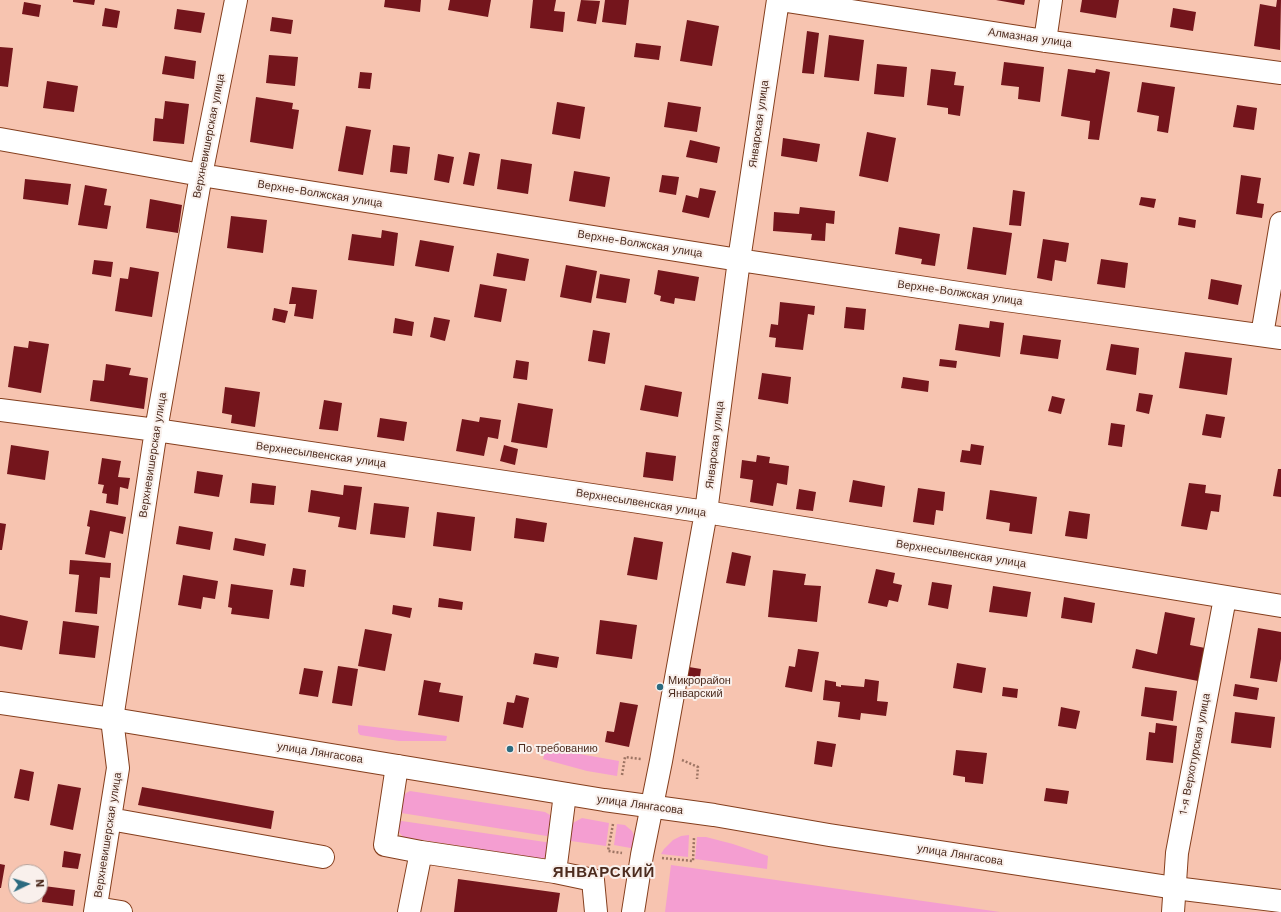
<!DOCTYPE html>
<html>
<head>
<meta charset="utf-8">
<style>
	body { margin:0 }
	#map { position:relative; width:1281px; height:912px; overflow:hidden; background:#f7c4b0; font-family:"Work Sans",sans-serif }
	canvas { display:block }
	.north { position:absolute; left:8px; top:864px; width:40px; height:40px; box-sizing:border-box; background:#f9f0ec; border:1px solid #b4a19a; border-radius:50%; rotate:86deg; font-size:11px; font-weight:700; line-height:16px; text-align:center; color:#4c2b1e }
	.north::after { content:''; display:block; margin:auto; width:14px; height:18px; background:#2c6b80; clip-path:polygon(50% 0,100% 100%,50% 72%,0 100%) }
</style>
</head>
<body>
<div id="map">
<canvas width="1281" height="912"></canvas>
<div class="north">N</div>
</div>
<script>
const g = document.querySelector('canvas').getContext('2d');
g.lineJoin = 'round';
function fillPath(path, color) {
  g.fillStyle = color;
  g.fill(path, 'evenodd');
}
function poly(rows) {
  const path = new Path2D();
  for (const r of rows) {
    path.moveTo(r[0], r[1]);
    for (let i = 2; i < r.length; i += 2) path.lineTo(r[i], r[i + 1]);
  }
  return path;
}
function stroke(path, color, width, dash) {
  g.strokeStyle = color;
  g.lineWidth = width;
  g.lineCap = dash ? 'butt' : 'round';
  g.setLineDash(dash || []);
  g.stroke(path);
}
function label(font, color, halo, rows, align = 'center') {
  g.font = font + ' "Work Sans",sans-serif';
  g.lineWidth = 4;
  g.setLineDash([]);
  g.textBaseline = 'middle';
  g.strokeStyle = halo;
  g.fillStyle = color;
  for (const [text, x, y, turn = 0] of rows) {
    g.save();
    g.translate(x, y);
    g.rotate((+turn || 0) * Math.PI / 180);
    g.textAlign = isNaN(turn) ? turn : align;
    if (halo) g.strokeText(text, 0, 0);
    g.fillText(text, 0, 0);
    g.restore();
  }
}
const green = poly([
	[358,725,447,736,446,741,399,741,360,735,358,732],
	[546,748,619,761,617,776,587,771,543,759],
	[410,791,545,812,550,815,553,837,395,812,401,799,406,793],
	[582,818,609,823,606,846,564,840,569,825],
	[395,820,552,843,550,854,545,858,537,858,403,837,398,831],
	[617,824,625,825,632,831,635,838,636,849,614,845],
	[689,835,688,857,661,854,664,849,673,840,681,836],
	[697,837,706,837,733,844,768,856,767,869,695,859],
	[671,865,1000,912,665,912]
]);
const building = poly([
	[73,0,95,0,94,5,73,2],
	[385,0,421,0,420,12,384,7],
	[450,0,491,0,488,17,448,10],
	[533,0,556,0,554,11,565,12,563,32,530,28],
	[581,0,600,1,596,24,577,21],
	[605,0,629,0,626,25,602,22],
	[996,0,1025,0,1024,5],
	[1082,0,1119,0,1116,18,1080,12],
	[1277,0,1281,0,1280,50,1254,46,1260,4,1276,7],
	[24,2,41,5,39,17,22,14],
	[105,8,120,11,117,28,102,26],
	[1173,8,1196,12,1193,31,1170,27],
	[177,9,205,13,201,33,174,29],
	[272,17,293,20,291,34,270,31],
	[687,20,719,26,712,66,680,61],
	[807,31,819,33,814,74,802,73],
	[829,35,864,40,859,81,824,77],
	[636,43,661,46,659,60,634,57],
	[0,47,13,48,8,87,0,86],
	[269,55,298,57,295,86,266,83],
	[165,56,196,61,194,79,162,74],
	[1004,62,1044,67,1040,102,1018,99,1019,87,1001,85],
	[877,64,907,67,904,97,874,94],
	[931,69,956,72,954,85,964,86,960,116,948,114,948,108,927,105],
	[1068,69,1095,73,1096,69,1110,72,1099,140,1088,139,1090,121,1061,116],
	[360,72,372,73,370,89,358,88],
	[47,81,78,86,74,112,43,108],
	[1142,82,1175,87,1168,133,1157,131,1159,116,1137,112],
	[256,97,293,103,292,109,299,110,293,149,250,142],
	[165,101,189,104,184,144,153,141,155,118,163,119],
	[557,102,585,107,580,139,552,134],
	[668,102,701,107,697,132,664,127],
	[1237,105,1257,108,1254,130,1233,127],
	[346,126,371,130,363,175,338,171],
	[867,132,896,138,888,182,859,176],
	[783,138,820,144,817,162,781,156],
	[690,140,720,147,717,163,686,157],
	[393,145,410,147,407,174,390,172],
	[469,152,480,154,474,186,463,184],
	[438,154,454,157,449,183,434,180],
	[501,159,532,164,528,194,497,189],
	[574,171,610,177,605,207,569,201],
	[662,175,679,177,676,195,659,192],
	[1241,175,1261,178,1257,203,1264,204,1262,218,1236,214],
	[25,179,71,184,68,205,23,199],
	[85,185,107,189,104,205,111,206,107,229,78,225],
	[700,188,716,191,709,218,682,212,686,195,698,198],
	[1013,190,1025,192,1021,226,1009,225],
	[1141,197,1156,199,1154,208,1139,205],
	[150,199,182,205,178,233,146,228],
	[800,207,835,211,834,224,826,223,825,241,811,240,812,234,773,231,774,212,799,214],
	[231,216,267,220,263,253,227,248],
	[1179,217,1196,220,1195,228,1178,225],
	[899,227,940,234,935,266,921,264,922,259,895,254],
	[973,227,1012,233,1006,275,967,269],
	[382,230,398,233,394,266,348,260,352,234,381,238],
	[1043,239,1069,243,1066,262,1055,260,1052,281,1037,278],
	[420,240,454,246,449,272,415,266],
	[497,253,529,259,525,281,493,276],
	[1101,259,1128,263,1125,288,1097,284],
	[94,260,113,262,111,277,92,274],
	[566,265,597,271,591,303,560,297],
	[130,267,159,272,152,317,115,311,120,278,128,279],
	[658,270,699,277,695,301,675,298,674,304,660,301,661,296,654,294],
	[600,274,630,279,626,303,596,298],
	[1211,279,1242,285,1238,305,1208,299],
	[480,284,507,289,501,322,474,317],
	[292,287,317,290,313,319,294,316,296,304,289,304],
	[780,302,815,306,814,315,808,314,803,350,775,347,776,338,769,337,771,324,778,325],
	[846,307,866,309,864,330,844,328],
	[274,308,288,311,285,323,272,320],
	[434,317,450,320,445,341,430,337],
	[395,318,414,322,412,336,393,333],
	[990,321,1004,323,1000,357,955,350,959,324,989,328],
	[593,330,610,333,605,364,588,361],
	[1023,335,1061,340,1058,359,1020,354],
	[29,341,49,344,41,393,8,387,14,346,28,348],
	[1111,344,1139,348,1136,375,1106,370],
	[1185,352,1232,358,1227,395,1179,388],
	[940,359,957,361,956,368,939,366],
	[516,360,529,362,527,380,513,378],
	[106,364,131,368,129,375,148,378,144,409,90,401,93,380,104,381],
	[762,373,791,377,788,404,758,399],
	[903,377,929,381,928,392,901,388],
	[645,385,682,392,678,417,640,410],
	[225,387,260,392,255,427,231,423,232,415,222,413],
	[1139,393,1153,395,1149,414,1136,411],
	[1052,396,1065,399,1061,414,1048,411],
	[324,400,342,403,338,431,319,429],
	[518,403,553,409,547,448,511,442],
	[1206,414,1225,417,1221,438,1202,435],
	[480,417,501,420,498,439,488,437,484,456,456,451,462,419,479,422],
	[380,418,407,422,404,441,377,437],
	[1111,423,1125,425,1122,447,1108,445],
	[971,444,984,446,981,465,960,462,962,450,970,451],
	[11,445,49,451,45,480,7,474],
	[504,445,518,449,515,465,500,461],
	[646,452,676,456,673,481,643,477],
	[757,455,770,457,769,463,789,466,787,485,777,483,773,506,750,502,753,480,740,478,742,460,756,462],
	[102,458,121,461,118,477,130,478,128,489,120,487,118,505,106,503,107,494,102,493,104,485,98,484],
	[1278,469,1281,469,1281,497,1273,496],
	[197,471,223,475,219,497,194,493],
	[853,480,885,486,882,507,849,502],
	[252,483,276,486,274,505,250,503],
	[1189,483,1206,485,1205,493,1221,495,1219,512,1211,511,1207,530,1181,526],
	[344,485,362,487,356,530,338,527,340,517,308,512,311,490,343,495],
	[918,488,945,492,943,511,936,510,934,525,913,522],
	[799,489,816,492,813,511,796,509],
	[990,490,1037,497,1032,534,1009,531,1010,523,986,519],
	[374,503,409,507,405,538,370,534],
	[90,510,126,517,123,534,110,531,105,558,85,554,90,527,87,526],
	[1069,511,1090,514,1087,539,1065,536],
	[437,512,475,517,471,551,433,546],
	[516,518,547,523,544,542,514,538],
	[0,523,6,524,2,550,0,550],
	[179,526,213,532,210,550,176,544],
	[634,537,663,542,657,580,627,575],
	[235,538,266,544,264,556,233,550],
	[732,552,751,556,745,586,726,583],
	[70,560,111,563,110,578,100,577,97,614,75,612,79,575,69,574],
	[293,568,306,570,304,587,290,585],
	[876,569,895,573,893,583,902,585,898,602,889,600,887,607,868,603],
	[773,570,806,574,804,585,821,586,817,622,768,617],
	[183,575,218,581,215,599,203,597,201,609,178,605],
	[932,582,952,585,948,609,928,605],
	[231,584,273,590,269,619,231,614,232,608,228,607],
	[993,586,1031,592,1027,617,989,612],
	[1064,597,1095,603,1092,623,1061,618],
	[439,598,463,602,462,610,438,607],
	[393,605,412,608,410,618,392,614],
	[1165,612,1195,618,1190,645,1205,648,1198,681,1132,668,1136,649,1157,654],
	[0,615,28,621,22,650,0,646],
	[600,620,637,625,632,659,596,654],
	[63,621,99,626,95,658,59,654],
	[1258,628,1281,632,1281,659,1277,682,1250,678],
	[365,629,392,634,385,671,358,666],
	[798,649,819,652,812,692,785,687,789,666,795,667],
	[535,653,559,657,557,668,533,664],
	[957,663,986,668,982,693,953,688],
	[338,666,358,669,352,706,332,703],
	[689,667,701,669,699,683,686,681],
	[304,668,323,671,318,697,299,694],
	[865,679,879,681,877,701,888,702,886,716,861,713,860,720,838,717,840,702,823,700,825,680,836,682,836,686,841,687,841,685,864,687],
	[424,680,441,683,439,692,463,696,459,722,418,715],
	[1235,684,1259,688,1257,700,1233,696],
	[1003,687,1018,689,1017,698,1002,696],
	[1145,687,1177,691,1173,721,1141,716],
	[516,695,529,698,523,728,503,724,507,702,514,703],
	[620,702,638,705,629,747,605,742,607,731,614,732],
	[1061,707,1080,711,1076,729,1058,726],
	[1235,712,1275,717,1271,748,1231,743],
	[1156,723,1177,726,1173,763,1146,760,1149,732,1155,733],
	[817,741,836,744,832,767,814,764],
	[956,750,987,753,983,784,965,782,965,777,953,775],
	[20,769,34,772,29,801,14,798],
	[58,784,81,788,73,830,50,825],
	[142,787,274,811,271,829,138,805],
	[1046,788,1069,791,1067,804,1044,801],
	[64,851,81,854,78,869,62,867],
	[0,864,5,865,1,888,0,888],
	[458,879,560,893,557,912,454,912],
	[44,886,75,890,73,906,42,902]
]);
const path = poly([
	[682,760,698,767,697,779],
	[622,775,625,757,641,759],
	[613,824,608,851,622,853],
	[662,858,693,861,694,838]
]);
const minor = poly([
	[780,0,1045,41,1281,73],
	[1045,41,1051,0],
	[0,139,201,175,739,260,1006,300,1281,338],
	[1262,335,1281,223],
	[0,410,156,430,706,512,1281,606],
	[397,766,385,845,421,852,409,912],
	[565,794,555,872,593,880,596,912],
	[110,819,323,857],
	[421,852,555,872],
	[96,908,121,912],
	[95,912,118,768,112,719,156,430,201,175,236,0],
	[633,912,642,855,661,761,706,512,739,260,778,0],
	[1173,912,1177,853,1225,598]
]);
const major = poly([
	[0,703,112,719,604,800,714,815,829,835,1175,888,1281,901]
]);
const markers = [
	[660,687,4,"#2c6b80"],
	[510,749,4,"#2c6b80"]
];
const streetNames = [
	["Алмазная улица",1030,38,8],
	["Январская улица",759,124,-82],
	["Верхневишерская улица",209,136,-79],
	["Верхне-Волжская улица",320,194,9],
	["Верхне-Волжская улица",640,244,9],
	["Верхне-Волжская улица",960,293,8],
	["Январская улица",715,445,-83],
	["Верхневишерская улица",153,455,-81],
	["Верхнесылвенская улица",321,455,8],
	["Верхнесылвенская улица",641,503,9],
	["Верхнесылвенская улица",961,554,9],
	["улица Лянгасова",320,753,9],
	["1-я Верхотурская улица",1195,754,-79],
	["улица Лянгасова",640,805,8],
	["Верхневишерская улица",108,835,-81],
	["улица Лянгасова",960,855,9]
];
const poiNames = [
	["Микрорайон",668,681],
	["Январский",668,694],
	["По требованию",518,749]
];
const districtNames = [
	["ЯНВАРСКИЙ",604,873]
];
fillPath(green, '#f49ed1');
fillPath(building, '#74151c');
stroke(minor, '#843e1d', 24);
stroke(major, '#843e1d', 24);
stroke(path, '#9d7463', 2.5, [2, 2]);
stroke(minor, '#fff', 22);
stroke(major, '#fff', 22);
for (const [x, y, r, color] of markers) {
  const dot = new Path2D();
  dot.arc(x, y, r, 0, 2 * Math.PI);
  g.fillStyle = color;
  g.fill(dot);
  stroke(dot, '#f9f0ec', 1.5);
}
label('11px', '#4c2b1e', '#f9f0ec', streetNames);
label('11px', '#4c2b1e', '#f9f0ec', poiNames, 'left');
g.letterSpacing = '1px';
label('bold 15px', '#4c2b1e', '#f9f0ec', districtNames);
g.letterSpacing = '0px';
</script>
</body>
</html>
